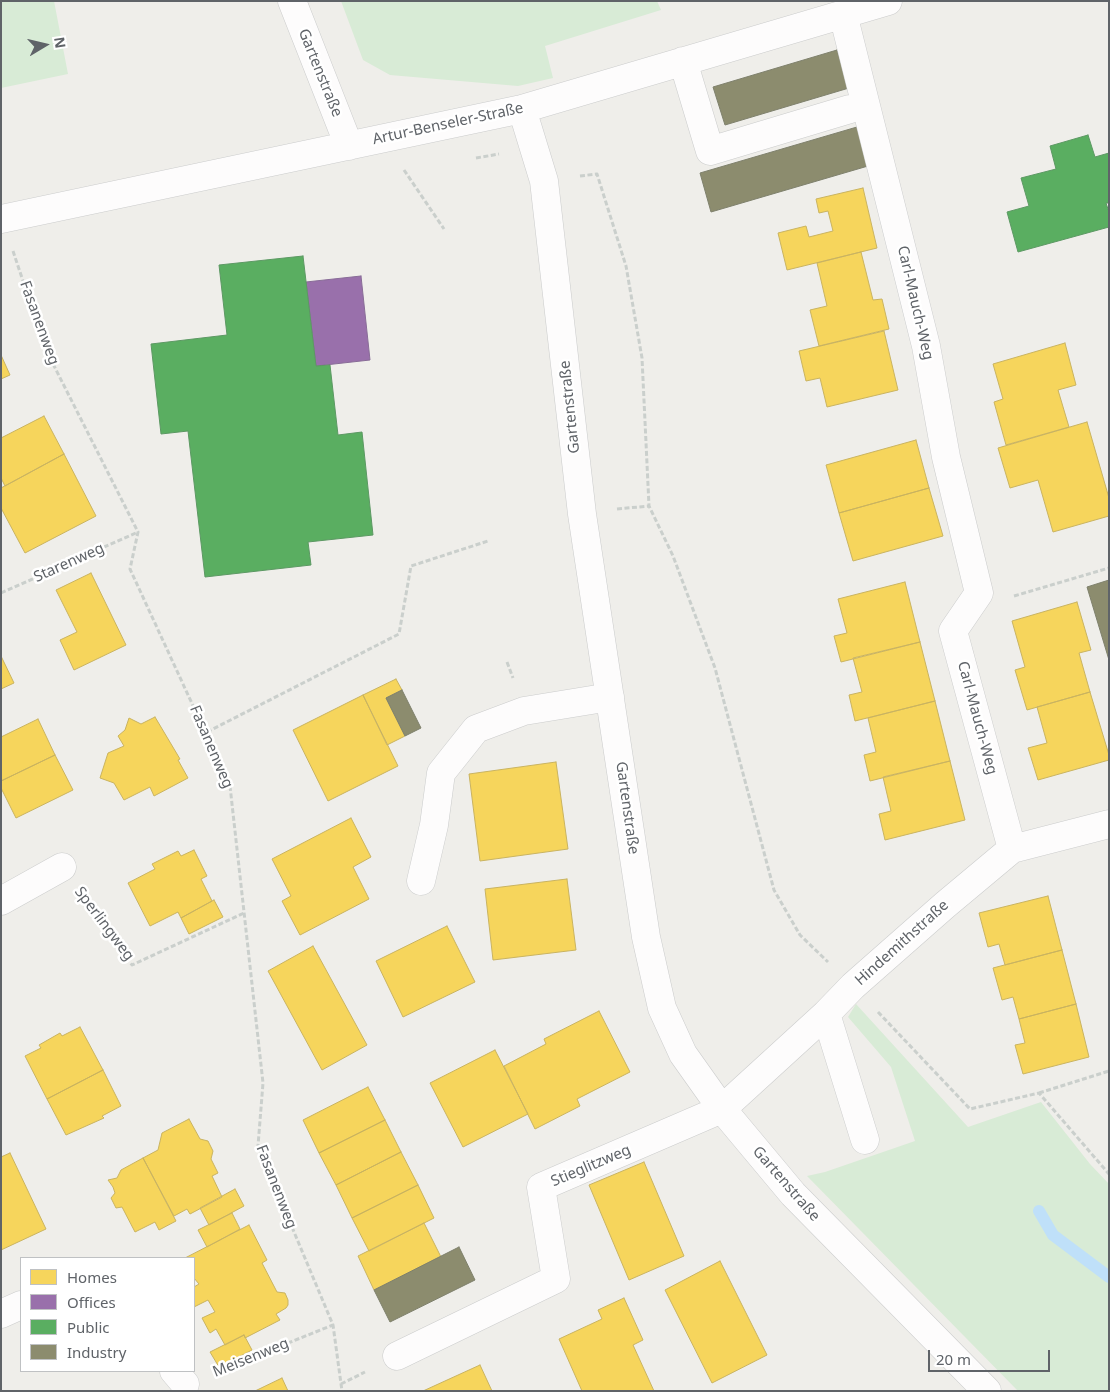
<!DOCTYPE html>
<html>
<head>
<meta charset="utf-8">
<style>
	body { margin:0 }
	#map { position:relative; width:1110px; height:1392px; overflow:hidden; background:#efeeea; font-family:"Noto Sans",sans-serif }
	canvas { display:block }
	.frame { position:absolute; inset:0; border:2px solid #5f6368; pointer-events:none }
	.legend { position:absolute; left:20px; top:1257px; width:175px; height:115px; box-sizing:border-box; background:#fff; border:1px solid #bfc1c3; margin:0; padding:6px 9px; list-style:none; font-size:15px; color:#5f6368 }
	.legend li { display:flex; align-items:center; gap:10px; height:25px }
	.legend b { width:25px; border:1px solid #bfc1c3 }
	.north { position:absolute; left:20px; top:20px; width:50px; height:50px; -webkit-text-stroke:4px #fff; paint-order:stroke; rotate:81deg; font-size:14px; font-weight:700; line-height:20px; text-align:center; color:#5f6368 }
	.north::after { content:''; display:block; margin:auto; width:18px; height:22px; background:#5f6368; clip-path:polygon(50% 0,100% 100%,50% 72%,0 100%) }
	.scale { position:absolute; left:928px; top:1350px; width:122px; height:22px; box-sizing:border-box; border:2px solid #5f6368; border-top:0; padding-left:6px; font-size:15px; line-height:18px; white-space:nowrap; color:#5f6368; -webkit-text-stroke:4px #fff; paint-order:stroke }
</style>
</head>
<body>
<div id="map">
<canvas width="1110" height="1392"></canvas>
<div class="frame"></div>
<ul class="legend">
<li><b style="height:14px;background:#f6d55c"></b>Homes</li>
<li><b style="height:14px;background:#9970ab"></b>Offices</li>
<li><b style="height:14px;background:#5aae61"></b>Public</li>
<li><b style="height:14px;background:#8c8c6e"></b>Industry</li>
</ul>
<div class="north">N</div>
<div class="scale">20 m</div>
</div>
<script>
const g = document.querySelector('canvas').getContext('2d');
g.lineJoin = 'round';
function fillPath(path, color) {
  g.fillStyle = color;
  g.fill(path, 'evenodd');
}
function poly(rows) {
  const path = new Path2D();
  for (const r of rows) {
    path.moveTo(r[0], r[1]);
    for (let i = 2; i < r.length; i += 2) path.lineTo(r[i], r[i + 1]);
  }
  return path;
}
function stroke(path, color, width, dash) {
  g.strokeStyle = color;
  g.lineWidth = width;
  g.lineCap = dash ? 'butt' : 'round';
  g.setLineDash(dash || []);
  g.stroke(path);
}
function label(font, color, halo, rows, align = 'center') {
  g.font = font + ' "Noto Sans",sans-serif';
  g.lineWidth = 5;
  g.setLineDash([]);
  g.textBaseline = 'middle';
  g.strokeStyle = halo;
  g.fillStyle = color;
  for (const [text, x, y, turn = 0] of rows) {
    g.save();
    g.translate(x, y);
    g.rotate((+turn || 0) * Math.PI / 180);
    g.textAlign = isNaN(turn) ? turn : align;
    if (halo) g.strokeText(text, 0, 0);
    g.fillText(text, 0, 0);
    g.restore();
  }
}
const green = poly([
	[1,1,54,1,68,74,1,88],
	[341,1,657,1,661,10,545,46,553,78,518,86,390,75,363,60],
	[856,1004,968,1127,1041,1102,1090,1164,1109,1184,1109,1391,1018,1391,807,1176,825,1172,915,1141,891,1067,848,1017]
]);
const homes = poly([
	[863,188,877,248,787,270,778,233,806,226,809,237,833,231,828,211,819,213,816,199,863,188],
	[861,252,873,300,882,299,889,329,819,346,810,310,827,306,817,263,861,252],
	[884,331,898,390,827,407,820,378,806,381,799,351,884,331],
	[1065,343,1076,385,1058,390,1069,427,1006,445,994,402,1003,399,993,364,1065,343],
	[1,355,10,375,1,379,1,355],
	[44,416,64,454,5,486,1,478,1,438,44,416],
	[1087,422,1109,498,1109,516,1053,532,1038,480,1010,488,998,448,1087,422],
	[916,440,929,488,839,513,826,465,916,440],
	[64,454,96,516,25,553,1,508,1,488,64,454],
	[929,488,943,536,853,561,839,513,929,488],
	[91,573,126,645,74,670,60,640,77,632,56,590,91,573],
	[905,582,920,642,841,662,834,636,847,633,838,599,905,582],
	[1077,602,1091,650,1079,653,1090,692,1027,710,1015,670,1025,667,1012,621,1077,602],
	[920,642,935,701,855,721,849,695,862,692,853,658,920,642],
	[1,656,14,683,1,689,1,656],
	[396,679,402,690,386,698,405,736,387,745,363,695,396,679],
	[1090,692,1109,755,1109,760,1038,780,1028,748,1047,743,1037,707,1090,692],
	[363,695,398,766,328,801,293,730,363,695],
	[935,701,950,761,870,781,864,755,876,752,868,718,935,701],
	[155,717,180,759,178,760,188,778,154,796,150,787,124,800,114,783,100,778,108,753,124,746,118,736,125,730,129,718,141,724,155,717],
	[38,719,55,755,1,781,1,737,38,719],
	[55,755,73,790,16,818,1,788,1,781,55,755],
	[950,761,965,820,885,840,879,814,891,811,883,777,950,761],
	[556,762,568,849,480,861,469,774,556,762],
	[351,818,371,857,353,867,369,899,300,935,282,901,291,896,272,859,351,818],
	[194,850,207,876,201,879,212,901,181,918,178,912,150,926,128,883,155,869,152,864,178,851,181,856,194,850],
	[567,879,576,950,493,960,485,889,567,879],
	[1048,896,1062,950,1005,965,999,944,988,947,979,913,1048,896],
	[214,900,223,917,189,934,181,918,214,900],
	[447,926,475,982,403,1017,376,961,447,926],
	[313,946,367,1045,322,1070,268,971,313,946],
	[1062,950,1076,1004,1019,1019,1013,997,1002,1000,993,968,1062,950],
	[1076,1004,1089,1057,1023,1074,1015,1045,1025,1043,1019,1019,1076,1004],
	[599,1011,630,1072,577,1099,580,1106,535,1129,504,1066,546,1044,544,1039,599,1011],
	[80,1027,103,1070,47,1099,25,1056,41,1048,39,1045,60,1033,62,1036,80,1027],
	[495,1050,528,1114,463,1147,430,1083,495,1050],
	[103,1070,121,1106,102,1116,104,1118,66,1135,47,1099,103,1070],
	[368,1087,385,1120,319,1153,303,1120,368,1087],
	[189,1119,200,1139,208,1141,213,1151,211,1159,218,1173,212,1176,222,1197,190,1214,187,1209,174,1216,143,1158,158,1150,162,1133,189,1119],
	[385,1120,401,1152,336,1185,319,1153,385,1120],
	[401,1152,418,1185,352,1218,336,1185,401,1152],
	[10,1153,46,1229,1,1250,1,1157,10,1153],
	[143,1158,176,1221,159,1230,155,1222,135,1232,122,1207,116,1208,111,1198,115,1193,113,1187,108,1180,117,1178,121,1170,143,1158],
	[644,1162,684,1256,629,1280,589,1185,644,1162],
	[418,1185,434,1218,369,1251,352,1218,418,1185],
	[235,1189,244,1206,209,1225,200,1208,235,1189],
	[232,1213,240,1229,207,1247,198,1230,232,1213],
	[424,1223,441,1257,374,1290,358,1256,424,1223],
	[249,1225,267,1260,262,1263,277,1292,285,1293,288,1300,288,1305,286,1308,276,1314,280,1320,245,1338,244,1335,225,1345,216,1329,210,1333,202,1318,215,1312,208,1300,194,1307,194,1287,199,1284,194,1278,194,1258,185,1258,249,1225],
	[720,1261,767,1355,712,1383,665,1290,720,1261],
	[624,1298,643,1340,633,1345,654,1391,582,1391,559,1339,602,1319,598,1310,624,1298],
	[244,1335,252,1350,219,1367,210,1352,244,1335],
	[480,1365,492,1391,423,1391,480,1365],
	[282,1378,288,1391,255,1391,282,1378]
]);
const offices = poly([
	[361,276,370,360,316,366,306,282,361,276]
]);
const public = poly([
	[1088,135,1095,157,1109,153,1109,203,1106,203,1109,212,1109,227,1018,252,1007,212,1029,206,1021,178,1056,169,1050,146,1088,135],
	[303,256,316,366,330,365,338,435,362,432,373,535,308,542,311,565,205,577,188,431,161,434,151,344,227,335,219,265,303,256]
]);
const industry = poly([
	[837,50,849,88,725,125,713,87,837,50],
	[857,127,868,166,711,212,700,173,857,127],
	[1109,580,1109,660,1087,587,1109,580],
	[402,690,421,728,405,736,386,698,402,690],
	[459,1247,475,1280,390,1322,374,1290,459,1247]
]);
const stream = poly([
	[1039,1211,1053,1235,1109,1277]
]);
const path = poly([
	[476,158,499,154],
	[404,170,444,229],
	[580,176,597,174,626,266,642,358,649,506,673,556,715,668,774,890,800,935,828,962],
	[13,251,46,350,138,532,130,569,230,786,263,1083,258,1146,333,1325,342,1391],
	[617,509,649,506],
	[1,593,138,532],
	[1014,596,1109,568],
	[507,662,513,678],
	[207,732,399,634,411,566,488,541],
	[83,896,132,965,244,913],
	[878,1012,970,1109,1039,1093,1109,1174],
	[1039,1093,1109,1071],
	[218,1371,333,1325],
	[341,1384,365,1372]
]);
const minor = poly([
	[292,1,349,146],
	[843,14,926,346,946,457,979,593,953,631,1012,849],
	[683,61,710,151,850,109],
	[522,109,544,181,582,514,646,937,662,1008,683,1054,722,1109,793,1194,987,1391],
	[1,219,522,109,888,1],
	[421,881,434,825,441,773,476,729,524,711,610,697],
	[1,901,62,867],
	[826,1014,865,1140],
	[1,1314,21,1305],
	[397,1356,556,1279,541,1187,722,1109,826,1014,853,986,945,905,1012,849,1109,824],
	[174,1371,185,1384]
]);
const streetNames = [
	["Gartenstraße",320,73,68],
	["Artur-Benseler-Straße",448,124,-12],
	["Carl-Mauch-Weg",915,303,77],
	["Fasanenweg",39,323,70],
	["Gartenstraße",570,407,-96],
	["Starenweg",69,563,-24],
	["Carl-Mauch-Weg",977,718,75],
	["Fasanenweg",211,747,67],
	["Gartenstraße",627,808,82],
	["Sperlingweg",104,924,53],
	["Hindemithstraße",902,943,-42],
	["Stieglitzweg",591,1166,-23],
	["Gartenstraße",786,1184,49],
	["Fasanenweg",276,1187,69],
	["Meisenweg",251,1358,-22]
];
fillPath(green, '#d8ebd6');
fillPath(homes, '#f6d55c');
stroke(homes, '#c9b360', 1);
fillPath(offices, '#9970ab');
stroke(offices, '#886c97', 1);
fillPath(public, '#5aae61');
stroke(public, '#5c9863', 1);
fillPath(industry, '#8c8c6e');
stroke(industry, '#7e806c', 1);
stroke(stream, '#bfe0f9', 12);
stroke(minor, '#cbcccc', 29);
stroke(path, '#cacfcc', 3, [5, 2.5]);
stroke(minor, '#fdfcfc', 28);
label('15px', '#5f6368', '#fff', streetNames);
</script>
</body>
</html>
